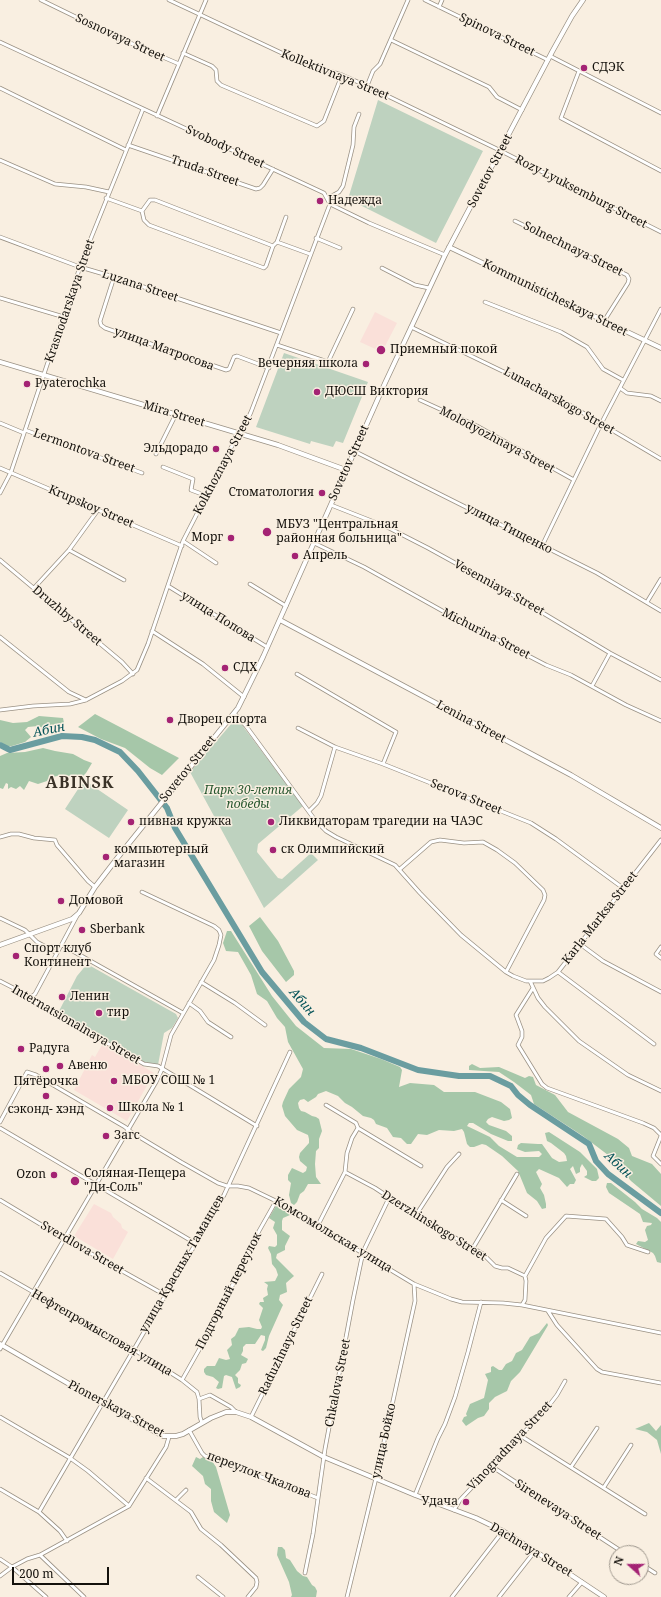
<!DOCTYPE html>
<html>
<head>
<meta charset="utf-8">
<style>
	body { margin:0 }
	#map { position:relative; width:661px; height:1597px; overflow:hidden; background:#f9efe1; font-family:"Noto Serif",serif }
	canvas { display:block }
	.north { position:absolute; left:609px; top:1545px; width:40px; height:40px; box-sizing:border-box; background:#f9efe1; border:1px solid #9d968c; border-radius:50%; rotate:291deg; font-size:11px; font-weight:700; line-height:16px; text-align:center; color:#14110c }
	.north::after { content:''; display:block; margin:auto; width:14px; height:18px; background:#a42374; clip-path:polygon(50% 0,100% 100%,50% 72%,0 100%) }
	.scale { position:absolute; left:12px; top:1567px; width:97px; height:18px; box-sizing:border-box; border:2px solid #14110c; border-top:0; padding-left:5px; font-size:12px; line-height:14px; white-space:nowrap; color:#14110c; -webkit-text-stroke:3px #f9efe1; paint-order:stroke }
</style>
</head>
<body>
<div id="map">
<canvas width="661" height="1597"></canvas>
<div class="north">N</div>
<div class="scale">200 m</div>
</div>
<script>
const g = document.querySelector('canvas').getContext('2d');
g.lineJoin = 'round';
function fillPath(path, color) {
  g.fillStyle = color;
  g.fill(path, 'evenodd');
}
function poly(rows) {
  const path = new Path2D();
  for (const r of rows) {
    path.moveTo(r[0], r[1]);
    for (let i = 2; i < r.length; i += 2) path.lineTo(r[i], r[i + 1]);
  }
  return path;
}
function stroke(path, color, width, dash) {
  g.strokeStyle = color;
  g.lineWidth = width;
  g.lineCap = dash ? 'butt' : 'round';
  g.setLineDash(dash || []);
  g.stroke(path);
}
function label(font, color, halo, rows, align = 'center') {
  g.font = font + ' "Noto Serif",serif';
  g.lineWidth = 3;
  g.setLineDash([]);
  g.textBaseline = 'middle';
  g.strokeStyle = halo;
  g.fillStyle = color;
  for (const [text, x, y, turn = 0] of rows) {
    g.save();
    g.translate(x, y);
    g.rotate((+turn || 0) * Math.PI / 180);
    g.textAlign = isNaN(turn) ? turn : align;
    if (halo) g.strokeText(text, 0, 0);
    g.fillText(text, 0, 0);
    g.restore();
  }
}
const education = poly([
	[375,312,397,323,382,352,360,342],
	[103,1043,154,1073,127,1121,74,1090,92,1055,95,1057],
	[94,1204,111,1213,113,1217,121,1224,122,1228,128,1232,113,1259,74,1236]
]);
const green = poly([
	[378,100,483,151,436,243,348,199],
	[284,353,368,382,343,443,336,441,333,447,311,441,310,444,256,427],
	[232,723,235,723,242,725,303,806,258,844,257,852,278,878,282,879,311,853,318,860,264,908,190,772],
	[84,780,128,810,109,838,65,809],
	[87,964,176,1014,178,1018,172,1028,164,1033,158,1065,144,1062,58,1013,77,976]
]);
const forest = poly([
	[95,714,179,758,162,775,150,768,125,748,101,739,78,727],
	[39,716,63,718,64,723,62,727,46,729,38,726,28,727,25,730,31,737,25,742,12,746,7,746,0,742,0,720,13,723,27,722],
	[43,748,55,751,73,754,84,760,92,763,86,773,81,778,61,775,53,777,47,781,38,784,29,781,24,790,20,786,16,789,11,787,8,789,8,784,6,783,3,789,0,788,0,756,7,753,25,752],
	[260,917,278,941,294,971,294,975,286,982,262,951,249,926],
	[227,931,231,931,272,996,296,1026,324,1048,351,1049,381,1059,400,1067,402,1070,399,1087,410,1083,434,1085,444,1092,475,1092,501,1102,510,1109,512,1118,509,1120,504,1121,492,1117,488,1119,486,1122,489,1125,506,1131,512,1136,512,1141,508,1141,491,1134,473,1123,469,1123,467,1126,490,1137,499,1146,517,1157,539,1157,542,1154,539,1151,525,1152,517,1149,518,1145,521,1143,538,1144,542,1144,552,1158,559,1162,567,1161,566,1156,564,1153,551,1143,547,1141,545,1133,549,1132,580,1152,597,1169,599,1178,596,1181,592,1181,584,1177,587,1175,587,1171,582,1164,580,1168,580,1172,576,1174,573,1166,570,1169,576,1180,574,1184,570,1184,567,1187,559,1178,539,1169,536,1172,542,1184,540,1188,544,1195,546,1204,546,1208,542,1209,537,1201,527,1193,518,1171,502,1156,486,1145,482,1144,474,1147,470,1147,467,1144,464,1132,462,1129,454,1131,439,1130,427,1135,418,1134,411,1144,407,1144,401,1138,393,1137,387,1128,376,1124,374,1120,371,1118,363,1116,352,1107,345,1103,338,1096,326,1091,318,1094,316,1097,308,1102,304,1099,300,1100,298,1103,299,1108,301,1111,305,1112,312,1116,316,1117,319,1119,322,1131,319,1139,319,1148,316,1151,315,1164,316,1177,321,1184,308,1184,304,1191,300,1194,297,1202,294,1205,291,1203,289,1195,291,1183,288,1180,288,1175,292,1168,303,1173,306,1171,307,1167,300,1161,299,1157,300,1153,309,1143,309,1139,308,1135,297,1130,285,1116,282,1106,283,1102,289,1089,301,1077,303,1069,288,1042,285,1027,277,1018,267,1001,257,994,251,975,238,952,226,951,223,943],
	[472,1064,480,1068,499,1067,525,1078,529,1076,533,1077,536,1085,555,1095,568,1112,618,1139,629,1148,632,1156,652,1164,661,1174,661,1206,631,1181,608,1155,583,1136,534,1104,531,1095,514,1082,499,1072,469,1070,469,1066],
	[607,1183,611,1183,635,1202,642,1209,657,1218,661,1222,661,1263,657,1262,655,1256,653,1253,636,1244,638,1241,645,1242,648,1240,645,1230,647,1226,651,1225,652,1223,643,1222,640,1214,609,1193,606,1187],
	[277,1204,289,1213,290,1215,283,1218,282,1221,282,1230,290,1236,285,1246,285,1250,277,1254,276,1258,294,1276,286,1283,287,1292,280,1295,279,1300,283,1305,282,1307,269,1336,266,1348,263,1351,261,1350,265,1340,265,1336,261,1335,255,1344,246,1344,243,1347,243,1351,241,1355,248,1359,246,1363,242,1364,240,1370,235,1375,238,1378,238,1383,241,1385,240,1387,236,1389,232,1377,226,1375,224,1376,222,1388,218,1389,216,1388,219,1382,213,1377,206,1375,204,1372,204,1369,207,1366,215,1366,219,1358,226,1360,230,1359,227,1350,232,1345,231,1339,235,1336,239,1328,249,1327,257,1329,261,1329,262,1327,259,1320,263,1308,259,1304,260,1302,264,1302,263,1298,268,1295,267,1289,268,1285,264,1282,275,1281,278,1275,276,1269,272,1264,271,1254,268,1248,269,1246,275,1247,277,1245,277,1235,273,1228,275,1222,269,1218],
	[547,1323,548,1325,547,1327,520,1372,511,1381,507,1391,495,1397,489,1403,489,1409,484,1416,478,1418,466,1426,462,1421,464,1417,467,1416,466,1414,470,1404,484,1398,488,1380,485,1374,491,1372,491,1367,493,1366,499,1370,502,1370,506,1364,512,1361,516,1353,522,1350,530,1337,539,1333],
	[649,1423,656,1431,661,1425,661,1466,661,1454,657,1440,647,1432,635,1429],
	[196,1457,200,1459,203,1457,212,1461,216,1467,230,1515,227,1523,214,1512,211,1501,211,1489,205,1484,203,1476,192,1466],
	[278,1547,282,1547,285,1550,286,1558,290,1560,297,1571,303,1576,307,1577,312,1585,315,1587,317,1591,316,1597,291,1597,292,1595,289,1582,277,1555]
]);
const river = poly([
	[0,745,10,750,62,736,82,737,95,740,120,752,138,771,167,808,175,828,262,972,304,1022,326,1039,361,1048,418,1070,459,1076,490,1076,511,1086,518,1095,530,1105,589,1144,596,1161,608,1174,661,1213]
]);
const minor = poly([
	[41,0,121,39,179,64],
	[169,0,303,63,342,75,367,86,495,148,661,232],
	[425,0,548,60],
	[439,7,442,0],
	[391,40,489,87,497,97,522,110],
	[0,42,324,193,330,204,369,223,445,255],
	[183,53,212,66,216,70,217,81,221,85,317,126,324,121,342,75],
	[550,56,661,113],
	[579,71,561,118,661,171],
	[367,86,373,71,380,64,408,0],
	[0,88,126,150],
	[157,116,206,0],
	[128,145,256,189,260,188,263,185,273,169],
	[0,160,55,184,86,187,109,192],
	[106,198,142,211],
	[328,198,339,192,343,186,353,145,354,127,359,114],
	[142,211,144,220,149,225,264,268,266,266,273,246,277,242,286,217],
	[142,211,150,200,155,200,273,246],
	[515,221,627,275,629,279,628,283,604,321],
	[0,237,80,267,114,277,281,333],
	[316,238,340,248],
	[277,242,310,254],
	[382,268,415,285,429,288],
	[114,277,100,321,101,325,105,328,226,370,229,369,234,357,237,356,269,368],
	[0,298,64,317],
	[485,302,561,332,580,343,587,347,603,369,623,380],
	[411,327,556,397,661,459],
	[277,345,328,362,353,309],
	[620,388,627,393,651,396,661,401],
	[420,400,477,426,574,480],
	[0,423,24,433],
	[25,430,142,473],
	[354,451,597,573,661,611],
	[156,454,176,414],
	[163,467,193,479,191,490,207,496],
	[0,468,182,546],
	[0,493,11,472,83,258,143,109],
	[331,505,387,527,428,548,506,591,610,653,661,680],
	[183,541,216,563],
	[314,543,364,567,448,614,546,665,571,675,626,705,661,721],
	[542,546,601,424,661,309],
	[69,550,124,580],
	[0,560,122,662,133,674],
	[250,584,286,606],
	[168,586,267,647],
	[34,588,69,550,98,510],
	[647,602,661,579],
	[152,631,203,664,244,697],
	[0,637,69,692,86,700],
	[297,674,396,732,383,764],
	[592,686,610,653],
	[0,710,33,706,70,704,86,700,122,681,137,670,148,644,183,541,235,440,245,425,251,412,330,204],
	[234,713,246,726,315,820,326,831,336,837,395,865,420,893,461,935,506,972,513,976,526,981,543,981,549,978,558,972,661,840],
	[298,728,335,747,383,764,531,823,556,839,623,888],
	[309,811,317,803,321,796,335,747],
	[0,837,11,834,19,834,34,838,55,840,57,845,88,881,95,887],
	[400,869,431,842,440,840,464,843,483,842,497,850,515,863,543,890,545,895,544,900,506,972],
	[0,918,25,930,37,942,57,953],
	[580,944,603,961,661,992],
	[62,945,183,1013],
	[661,947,656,954,661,958],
	[558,972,654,1044],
	[0,981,31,997,36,1003,144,1064,158,1066,257,1126],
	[530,981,538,998,545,1007,579,1041,628,1075,661,1091],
	[201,982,235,1003,265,1025],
	[533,988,516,1015,522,1031,522,1037,518,1045,542,1084,547,1088,643,1123,654,1128,661,1135],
	[31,997,35,994,78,914],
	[189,1003,200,1011,208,1022,231,1037],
	[326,1105,356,1123,358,1128],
	[0,1122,27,1072,36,1075,125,1127,131,1132,181,1162,218,1183,227,1186,238,1186,249,1188,276,1201,414,1284,451,1299,462,1302,503,1303,522,1305,661,1333],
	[0,1128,195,1243],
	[358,1128,421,1166],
	[661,1136,653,1156,661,1164],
	[345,1172,375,1188,416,1215,483,1254,495,1266,502,1268,508,1268,525,1276],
	[0,1200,65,1239,165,1295],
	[501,1200,526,1216],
	[416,1215,447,1167,459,1154],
	[318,1225,345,1172,347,1153,352,1138,358,1128],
	[473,1248,517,1174],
	[0,1273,133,1349,182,1380,197,1392,199,1399,210,1395,231,1407,236,1412],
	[522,1305,525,1300,526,1281,525,1276,546,1238,566,1216,606,1219,622,1237,627,1245,648,1252],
	[548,1311,557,1325,597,1369,602,1372,661,1383],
	[0,1349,156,1082,162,1069,171,1035,214,960,219,945,221,935,219,930,214,926,142,892],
	[182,1380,212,1327,259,1231,276,1201],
	[199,1399,200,1417,202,1423],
	[0,1417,70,1458,88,1471,129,1506],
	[251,1417,322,1274],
	[189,1430,202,1453,205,1456,318,1498],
	[521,1436,645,1514],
	[491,1466,624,1553],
	[571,1467,597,1428],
	[146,1478,191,1512,201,1529,221,1545,256,1578,257,1582,256,1587,248,1597],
	[604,1487,631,1445],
	[0,1489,39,1512,60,1531,67,1541],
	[415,1495,438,1438,445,1424,455,1397,468,1352,481,1302],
	[176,1500,186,1490],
	[454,1510,460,1500,547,1408,557,1395,565,1381],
	[39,1512,224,1195,290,1052],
	[40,1555,84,1597],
	[0,1559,12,1567,46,1597],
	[641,1564,655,1573],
	[305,1573,313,1534,325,1449,353,1300,363,1252,389,1198],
	[0,1576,12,1567,27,1559,40,1555,129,1506,166,1447,169,1437],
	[198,1577,223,1597],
	[347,1597,376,1478,415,1301,414,1284],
	[452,1597,503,1531],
	[499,1597,535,1551],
	[569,1597,582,1582]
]);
const secondary = poly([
	[449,247,661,348],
	[0,362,278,445,346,470],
	[280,620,571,775,661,828],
	[0,945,72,919,79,913,95,887,122,852,238,708,263,657,385,383,445,255,552,52,572,16,583,0],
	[0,1344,102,1403,163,1436,176,1436,183,1434,211,1418,226,1412,236,1412,251,1417,324,1457,415,1495,476,1518,503,1531,535,1551,604,1597]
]);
const markers = [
	[584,68,4,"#a42374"],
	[320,201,4,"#a42374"],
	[381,350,5,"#a42374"],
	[366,364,4,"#a42374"],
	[27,384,4,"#a42374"],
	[317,392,4,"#a42374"],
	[216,449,4,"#a42374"],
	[322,493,4,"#a42374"],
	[267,532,5,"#a42374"],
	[231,538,4,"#a42374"],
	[295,556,4,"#a42374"],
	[225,668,4,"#a42374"],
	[170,720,4,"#a42374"],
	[131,822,4,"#a42374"],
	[271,822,4,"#a42374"],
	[273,850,4,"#a42374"],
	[106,857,4,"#a42374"],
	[61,901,4,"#a42374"],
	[82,930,4,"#a42374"],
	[16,956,4,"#a42374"],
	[62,997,4,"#a42374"],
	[99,1013,4,"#a42374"],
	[21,1049,4,"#a42374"],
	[60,1066,4,"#a42374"],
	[46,1069,4,"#a42374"],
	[114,1081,4,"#a42374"],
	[46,1096,4,"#a42374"],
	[110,1108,4,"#a42374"],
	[106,1136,4,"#a42374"],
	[54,1175,4,"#a42374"],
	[75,1181,5,"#a42374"],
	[466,1502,4,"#a42374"]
];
const streetNames = [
	["Spinova Street",497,35,26],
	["Sosnovaya Street",120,38,25],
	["Kollektivnaya Street",335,75,22],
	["Svobody Street",225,147,25],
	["Truda Street",205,171,19],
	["Sovetov Street",490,171,-62],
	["Rozy Lyuksemburg Street",581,192,27],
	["Solnechnaya Street",573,249,26],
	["Luzana Street",140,286,18],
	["Kommunisticheskaya Street",555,298,26],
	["Krasnodarskaya Street",70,301,-71],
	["улица Матросова",164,349,20],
	["Lunacharskogo Street",559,401,29],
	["Mira Street",174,414,17],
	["Molodyozhnaya Street",497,440,28],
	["Lermontova Street",84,451,20],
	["Sovetov Street",349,463,-66],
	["Kolkhoznaya Street",223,465,-62],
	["Krupskoy Street",91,507,23],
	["улица Тищенко",509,529,27],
	["Vesenniaya Street",499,588,29],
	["Druzhby Street",67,616,40],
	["улица Попова",218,617,32],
	["Michurina Street",486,634,27],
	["Lenina Street",471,722,28],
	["Sovetov Street",188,769,-51],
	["Serova Street",466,797,22],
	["Karla Marksa Street",600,918,-52],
	["Internatsionalnaya Street",76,1025,30],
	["Dzerzhinskogo Street",434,1226,32],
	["Комсомольская улица",333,1235,31],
	["Sverdlova Street",82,1248,30],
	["улица Красных Таманцев",182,1264,-60],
	["Подгорный переулок",229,1291,-63],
	["Нефтепромысловая улица",102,1333,30],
	["Raduzhnaya Street",286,1346,-64],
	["Chkalova Street",338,1383,-79],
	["Pionerskaya Street",116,1409,28],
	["улица Бойко",384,1441,-78],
	["Vinogradnaya Street",510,1446,-47],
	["переулок Чкалова",259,1475,21],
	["Sirenevaya Street",558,1510,33],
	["Dachnaya Street",531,1550,31]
];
const poiNames = [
	["СДЭК",592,68],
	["Надежда",328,201],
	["Приемный покой",390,350],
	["Вечерняя школа",358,364,"right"],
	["Pyaterochka",35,384],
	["ДЮСШ Виктория",325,392],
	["Эльдорадо",208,449,"right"],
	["Стоматология",314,493,"right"],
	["МБУЗ \"Центральная",276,525],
	["районная больница\"",276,539],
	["Морг",223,538,"right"],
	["Апрель",303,556],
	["СДХ",233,668],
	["Дворец спорта",178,720],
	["пивная кружка",139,822],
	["Ликвидаторам трагедии на ЧАЭС",279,822],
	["компьютерный",114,850],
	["магазин",114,864],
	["ск Олимпийский",281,850],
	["Домовой",69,901],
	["Sberbank",90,930],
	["Спорт клуб",24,949],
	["Континент",24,963],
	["Ленин",70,997],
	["тир",107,1013],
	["Радуга",29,1049],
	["Авеню",68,1066],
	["МБОУ СОШ № 1",122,1081],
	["Пятёрочка",46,1082,"center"],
	["Школа № 1",118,1108],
	["сэконд- хэнд",46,1110,"center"],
	["Загс",114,1136],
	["Соляная-Пещера",84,1174],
	["\"Ди-Соль\"",84,1188],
	["Ozon",46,1175,"right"],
	["Удача",458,1502,"right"]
];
const parkNames = [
	["Парк 30-летия",248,791],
	["победы",248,805]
];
const waterNames = [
	["Абин",49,730,-11],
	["Абин",302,1002,49],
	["Абин",618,1165,43]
];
const districtNames = [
	["ABINSK",80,783]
];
fillPath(education, '#fae0d9');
fillPath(green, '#bed2bf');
fillPath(forest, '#a6c7a9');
stroke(river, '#6a9da0', 6);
stroke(minor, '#9a9184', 4.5);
stroke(secondary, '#9a9184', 5.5);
stroke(minor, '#fff', 3);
stroke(secondary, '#fff', 4);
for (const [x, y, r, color] of markers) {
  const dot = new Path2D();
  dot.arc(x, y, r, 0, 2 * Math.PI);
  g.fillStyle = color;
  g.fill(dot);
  stroke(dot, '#f9efe1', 1.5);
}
label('12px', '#14110c', '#f9efe1', streetNames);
label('12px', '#14110c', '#f9efe1', poiNames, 'left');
label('italic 12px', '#25552d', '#f9efe1', parkNames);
label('italic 13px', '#065459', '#f9efe1', waterNames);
g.letterSpacing = '1px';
label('bold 16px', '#3a3227', '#f9efe1', districtNames);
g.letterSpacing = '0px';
</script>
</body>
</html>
